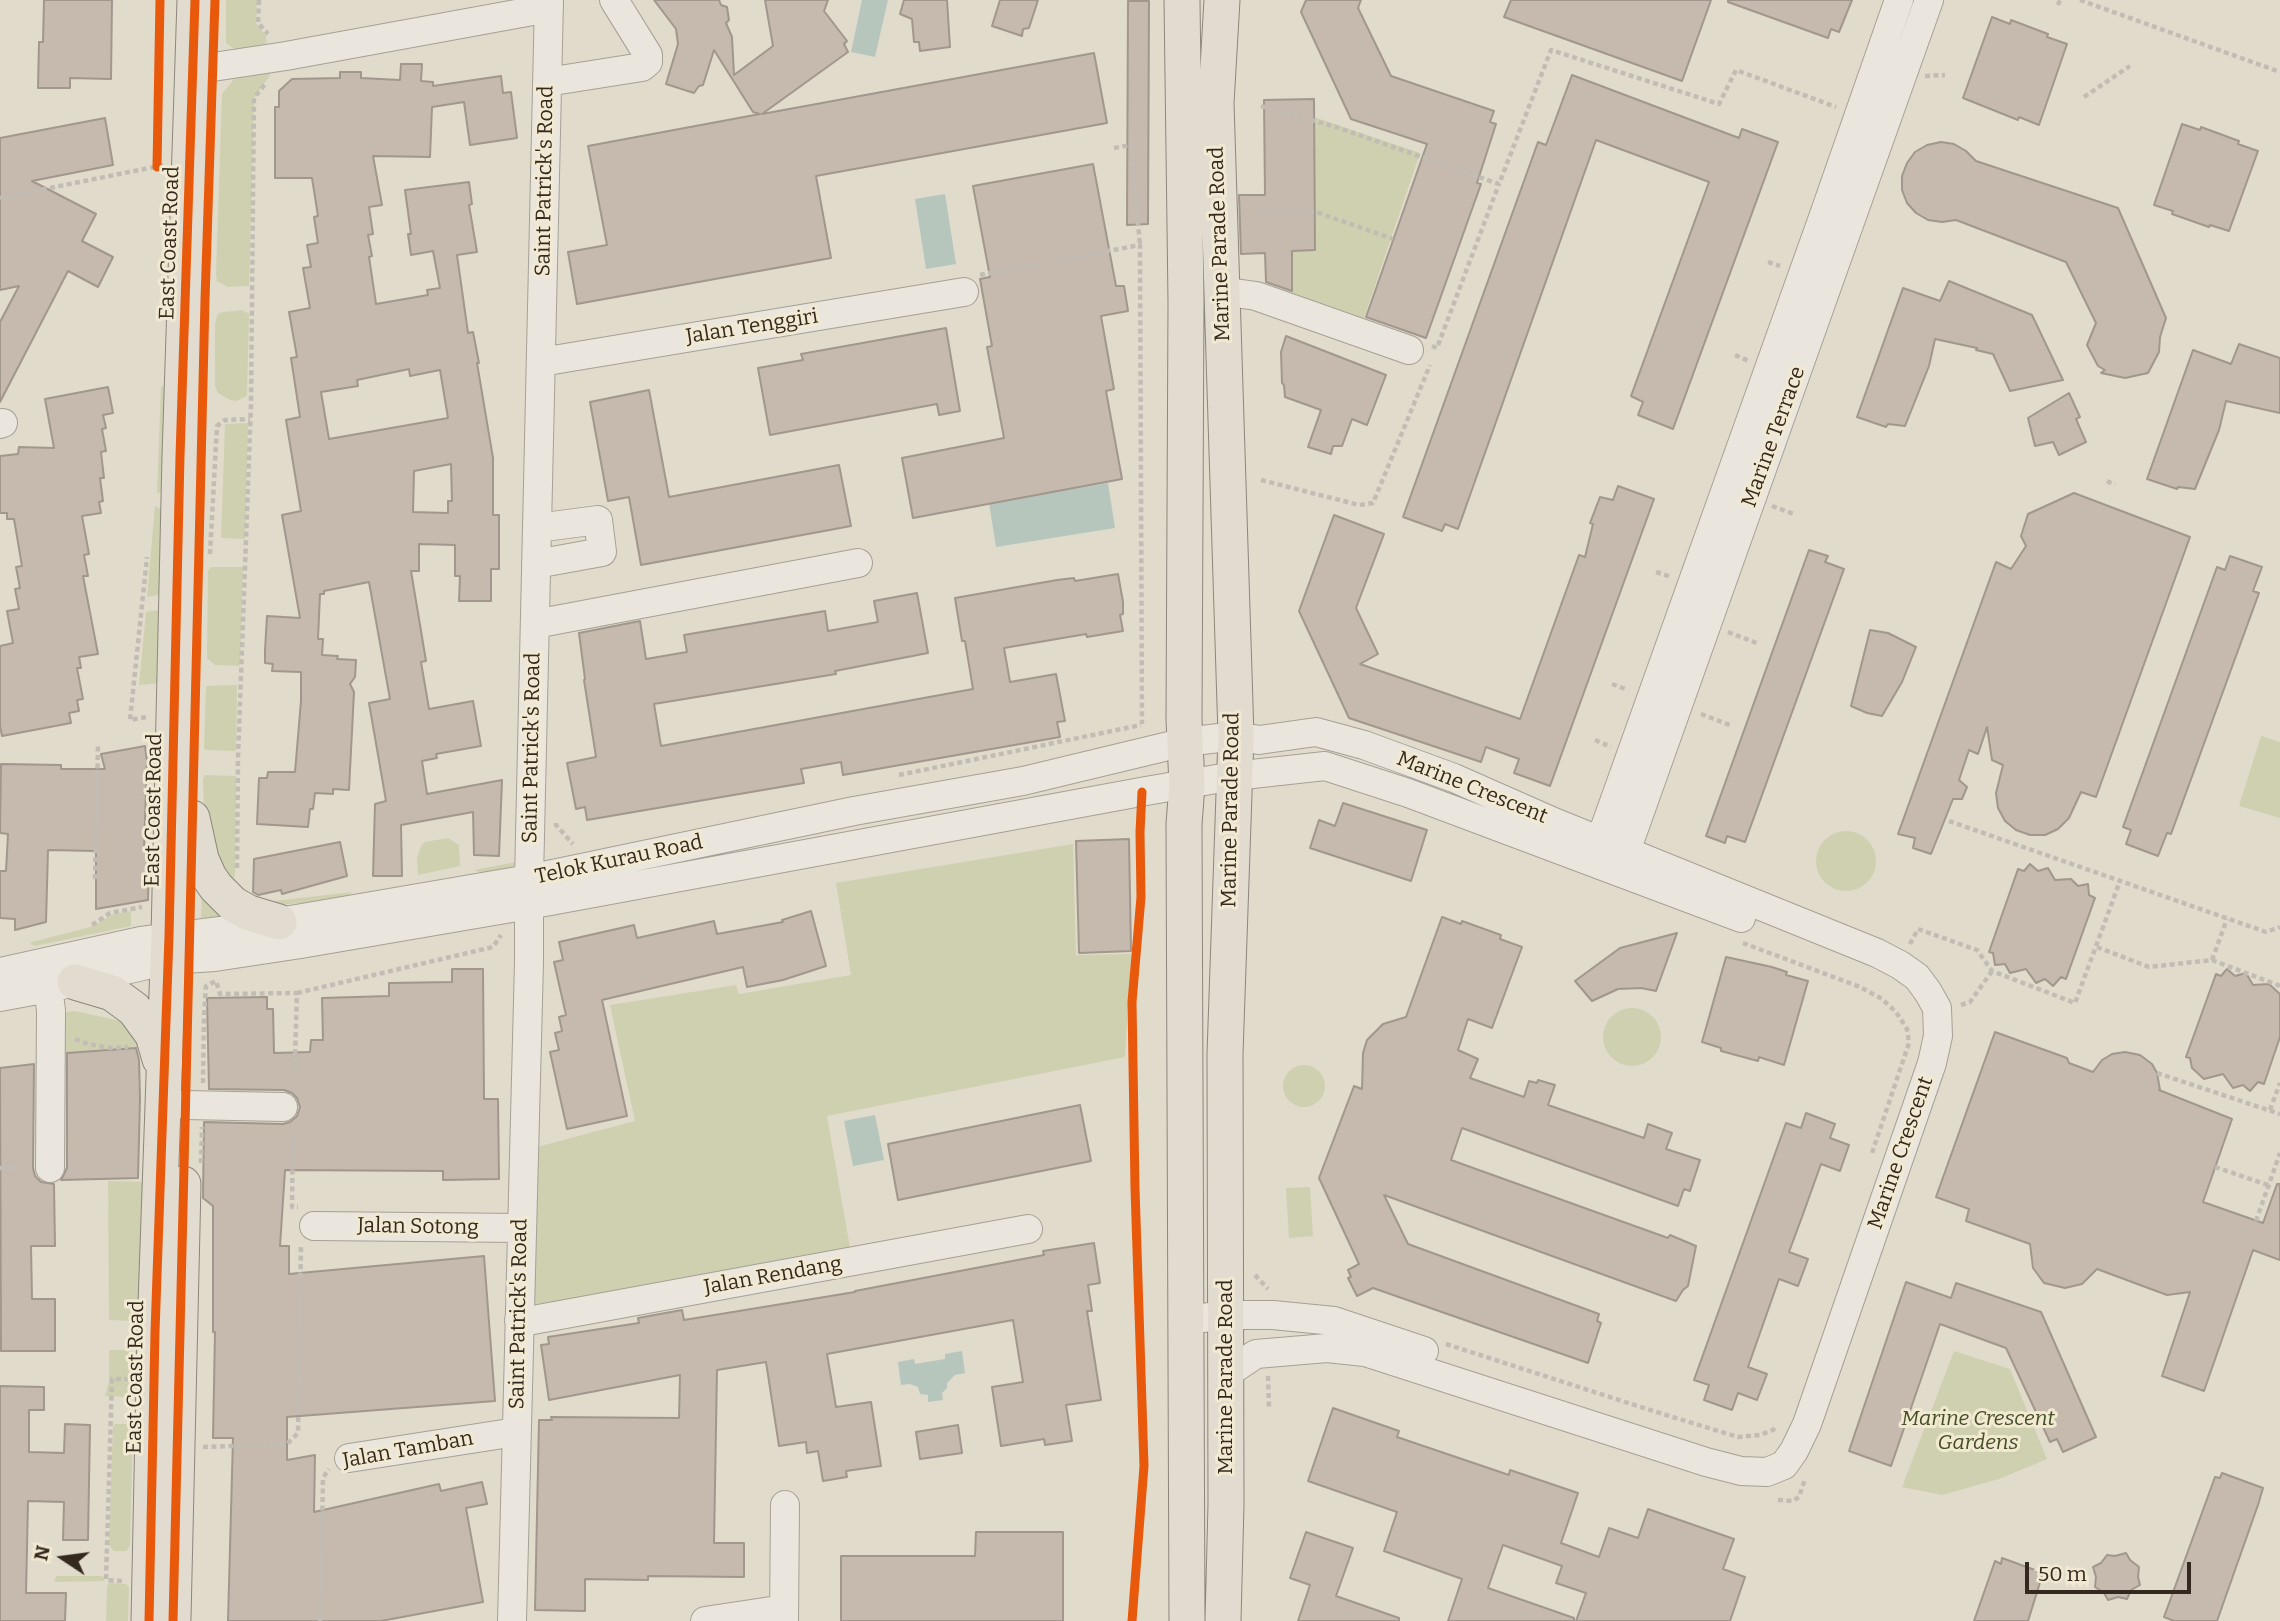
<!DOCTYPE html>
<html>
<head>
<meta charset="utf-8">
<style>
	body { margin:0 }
	#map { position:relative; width:2280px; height:1621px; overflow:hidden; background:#e1dbcc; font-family:Bitter,serif }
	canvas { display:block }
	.north { position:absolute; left:28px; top:1523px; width:70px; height:70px; -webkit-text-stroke:5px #f2e9d2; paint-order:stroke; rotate:283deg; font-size:19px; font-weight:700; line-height:28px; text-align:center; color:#34291e }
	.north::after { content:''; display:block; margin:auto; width:24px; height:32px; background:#34291e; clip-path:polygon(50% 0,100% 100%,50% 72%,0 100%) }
	.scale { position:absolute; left:2025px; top:1562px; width:166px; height:32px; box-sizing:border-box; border:4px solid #34291e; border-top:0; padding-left:9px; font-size:21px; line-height:24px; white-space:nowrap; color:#34291e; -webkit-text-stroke:5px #f2e9d2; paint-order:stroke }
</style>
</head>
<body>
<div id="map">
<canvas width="2280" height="1621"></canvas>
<div class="north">N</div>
<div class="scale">50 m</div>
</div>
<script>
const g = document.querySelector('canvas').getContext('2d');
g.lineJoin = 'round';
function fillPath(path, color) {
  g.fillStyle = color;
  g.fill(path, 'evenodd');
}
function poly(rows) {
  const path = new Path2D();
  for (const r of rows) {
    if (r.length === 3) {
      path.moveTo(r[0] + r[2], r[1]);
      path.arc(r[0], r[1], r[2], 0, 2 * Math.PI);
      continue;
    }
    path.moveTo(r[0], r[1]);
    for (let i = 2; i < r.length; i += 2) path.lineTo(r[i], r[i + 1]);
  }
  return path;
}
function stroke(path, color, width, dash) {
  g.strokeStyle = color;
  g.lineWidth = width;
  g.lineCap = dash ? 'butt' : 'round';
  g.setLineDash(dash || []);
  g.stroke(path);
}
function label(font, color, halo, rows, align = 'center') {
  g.font = font + ' Bitter,serif';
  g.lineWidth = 6;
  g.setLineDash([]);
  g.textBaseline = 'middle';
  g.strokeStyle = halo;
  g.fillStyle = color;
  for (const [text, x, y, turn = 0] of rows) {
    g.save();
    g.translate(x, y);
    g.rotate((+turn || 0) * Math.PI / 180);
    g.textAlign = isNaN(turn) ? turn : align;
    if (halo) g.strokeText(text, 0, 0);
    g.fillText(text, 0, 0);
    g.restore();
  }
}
const green = poly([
	[226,0,257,0,256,23,266,36,267,47,236,50,226,43],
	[270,68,270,75,254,98,249,286,228,287,217,281,216,274,222,94,234,79,241,74],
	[1314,117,1420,153,1364,318,1292,293,1292,250],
	[243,310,249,314,247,396,236,401,230,400,218,393,215,386,215,323,218,314,223,312],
	[161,386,168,386,168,491,157,493],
	[248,423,245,539,221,538,225,424],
	[155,506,165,511,163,594,147,597],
	[211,567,243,567,240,666,215,665,207,658,208,571],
	[159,610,163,612,159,683,139,685,146,612],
	[237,685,236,751,206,750,204,748,206,686],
	[2261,736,2280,742,2280,818,2239,806],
	[205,775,236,776,235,876,227,888,204,815,203,779],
	[1846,861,30],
	[448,838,459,845,460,866,418,875,417,858,421,846,425,842],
	[1073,844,1076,955,1131,954,1125,1057,827,1116,852,1259,525,1316,522,1151,635,1121,610,1005,736,985,739,994,851,975,836,883],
	[516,862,513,868,482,873,474,870],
	[202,882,239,915,201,921],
	[352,892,347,897,317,902,274,905,265,902],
	[131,911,131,926,35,946,30,944,32,942,94,926,111,915],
	[1632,1037,29],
	[75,1011,121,1021,134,1036,139,1048,61,1054,59,1013],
	[1304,1086,21],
	[108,1181,151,1182,141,1316,131,1321,109,1320],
	[1310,1187,1313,1236,1289,1238,1286,1188],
	[109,1350,126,1350,137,1352,141,1393,130,1397,105,1396,109,1381],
	[1954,1351,2010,1369,2047,1459,1999,1479,1942,1495,1902,1487],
	[115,1424,128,1424,133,1427,130,1546,126,1551,114,1551,109,1545,113,1427],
	[56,1576,102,1576,104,1578,104,1581,56,1582,54,1581],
	[109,1583,126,1584,129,1587,128,1621,106,1621,107,1586]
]);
const water = poly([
	[862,0,888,0,875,57,851,52],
	[945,194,956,264,926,269,915,199],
	[1108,483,1115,528,996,547,989,503],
	[875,1115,884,1160,853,1166,844,1121],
	[962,1351,965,1373,955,1375,947,1383,947,1388,942,1393,943,1400,928,1402,928,1395,920,1394,918,1387,910,1384,901,1385,898,1362,914,1359,915,1364,945,1359,945,1354]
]);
const building = poly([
	[44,0,112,0,111,79,70,78,70,88,38,88,39,42,43,42,44,0],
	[654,0,719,0,721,5,727,7,729,20,726,23,732,37,734,75,773,46,765,0,828,0,824,11,847,41,844,44,848,52,762,114,1094,53,1107,123,816,176,831,258,577,304,568,252,607,245,588,146,760,114,753,112,714,50,703,85,699,86,694,93,666,84,678,44,676,29,654,0],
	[904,0,947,0,950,47,920,51,919,42,914,42,912,19,900,14,904,0],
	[1000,0,1038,0,1029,28,1023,29,1022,36,992,26,1000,0],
	[1306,0,1361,0,1358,8,1391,76,1494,111,1490,122,1496,124,1477,183,1481,184,1426,338,1366,317,1427,144,1351,119,1301,12,1306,0],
	[1511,0,1711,0,1682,81,1504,17,1511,0],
	[1728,0,1852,0,1839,32,1831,29,1828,38,1728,2,1728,0],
	[1128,1,1149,1,1148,224,1127,225,1128,1],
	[1992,17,2010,24,2011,20,2048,34,2047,37,2067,44,2039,125,2019,117,2018,120,1963,98,1992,17],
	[401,64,422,64,421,81,433,82,433,86,501,76,503,93,511,92,517,138,470,145,464,102,432,107,430,157,373,156,382,205,369,207,373,234,368,235,372,256,369,257,376,304,428,295,427,290,440,288,433,251,411,255,408,234,411,234,405,190,469,182,472,204,469,205,477,252,457,255,468,333,473,332,479,363,477,363,493,458,493,515,499,515,499,569,491,569,491,601,459,601,460,576,455,576,455,545,419,544,419,571,411,571,426,661,421,662,429,709,473,701,481,746,436,754,437,758,422,761,427,794,502,780,499,856,474,855,473,812,401,825,402,876,373,876,375,804,386,801,369,703,390,699,369,582,324,591,324,594,320,594,318,639,323,639,322,655,338,656,337,659,356,660,355,677,350,684,354,692,349,790,333,789,333,794,315,793,313,809,310,809,308,827,257,824,259,778,267,778,268,772,295,772,301,701,301,672,272,671,273,664,265,663,265,650,267,616,300,618,282,515,301,511,286,420,300,417,291,358,297,357,289,312,310,308,303,268,311,267,307,245,318,243,314,217,318,216,312,178,275,178,275,107,279,107,279,91,292,79,340,78,340,72,361,72,361,78,400,80,401,64],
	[409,369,410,376,440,370,448,418,329,439,321,392,358,386,357,380,409,369],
	[451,464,452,501,448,501,448,513,413,512,414,471,451,464],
	[1572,75,1739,138,1742,129,1778,142,1673,429,1638,415,1643,402,1631,396,1709,182,1596,140,1458,529,1445,524,1442,531,1403,517,1538,142,1546,145,1572,75],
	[1314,99,1315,250,1292,251,1292,291,1266,282,1265,253,1241,254,1239,195,1265,195,1264,100,1314,99],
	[105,118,113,165,32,181,96,214,82,241,113,257,98,287,68,271,0,402,0,322,19,286,0,290,0,138,105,118],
	[2182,124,2200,130,2201,127,2239,141,2238,144,2258,151,2229,231,2210,225,2209,227,2172,214,2173,211,2154,205,2182,124],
	[1941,142,1954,144,1966,151,1976,161,2118,208,2166,318,2160,337,2159,352,2148,373,2125,378,2101,373,2105,370,2098,366,2087,345,2096,323,2066,262,1956,220,1942,222,1928,220,1916,213,1907,203,1902,190,1902,176,1907,163,1915,152,1927,145,1941,142],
	[1093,164,1116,286,1124,286,1128,311,1101,316,1114,389,1106,391,1122,479,913,518,902,458,1004,438,987,347,992,346,980,279,990,277,973,186,1093,164],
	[1949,281,2032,315,2063,380,2010,391,1993,354,1976,350,1977,348,1935,339,1929,366,1905,426,1888,424,1886,427,1857,417,1903,288,1940,301,1949,281],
	[946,328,960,411,939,415,937,404,770,435,758,368,803,360,801,354,946,328],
	[1286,336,1386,375,1367,425,1352,419,1342,446,1333,446,1331,454,1308,447,1321,410,1285,397,1284,385,1282,383,1281,352,1286,336],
	[2239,344,2280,358,2280,413,2226,401,2219,430,2195,489,2178,487,2177,489,2147,479,2193,350,2231,364,2239,344],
	[108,387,113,413,103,415,106,428,102,429,106,451,101,452,104,478,100,478,103,501,99,502,101,513,82,516,89,554,84,555,88,576,83,576,98,654,79,657,81,668,77,668,83,699,77,700,79,711,69,713,71,723,2,736,0,726,0,646,13,643,7,611,19,609,15,589,20,588,16,567,22,566,14,519,7,519,7,513,0,513,0,456,18,454,19,447,54,448,45,399,108,387],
	[649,390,669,497,839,465,851,526,641,565,629,497,608,501,590,402,649,390],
	[2069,393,2080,417,2076,419,2086,442,2059,455,2053,442,2035,446,2028,418,2069,393],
	[1618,486,1654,499,1550,786,1514,773,1519,759,1486,747,1481,762,1349,718,1299,611,1334,515,1384,534,1356,608,1378,654,1360,664,1520,719,1579,555,1585,557,1593,524,1590,523,1600,497,1613,500,1618,486],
	[2074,493,2190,537,2096,797,2081,792,2069,818,2058,829,2045,835,2030,835,2016,830,2005,821,1998,808,1996,793,2003,765,1992,760,1987,727,1978,754,1969,750,1959,780,1967,787,1962,799,1953,799,1931,854,1913,848,1915,838,1898,834,1996,562,2011,569,2026,546,2021,536,2028,514,2074,493],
	[1809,550,1828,556,1825,562,1844,569,1745,842,1727,836,1725,843,1706,836,1809,550],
	[2230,556,2262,567,2253,591,2259,593,2171,834,2167,833,2158,856,2126,844,2131,830,2123,827,2217,567,2225,570,2230,556],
	[1118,574,1123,602,1123,614,1120,615,1123,631,1087,637,1086,634,1004,648,1010,682,1056,674,1065,721,1057,722,1060,737,843,775,841,762,801,769,804,783,587,820,585,807,576,809,567,763,596,757,584,680,585,679,579,633,640,621,646,659,687,652,684,635,825,611,828,631,878,622,874,601,917,593,928,653,835,671,836,674,654,704,661,746,973,689,965,641,962,641,955,598,1057,580,1074,578,1075,581,1118,574],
	[1870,630,1888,633,1916,647,1902,682,1882,716,1867,713,1851,706,1870,630],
	[145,746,147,760,144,850,149,850,148,900,96,909,96,851,48,850,46,922,15,930,15,919,0,918,0,871,6,871,8,834,0,833,1,764,61,765,61,769,105,769,101,754,145,746],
	[1343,803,1427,830,1411,881,1310,848,1319,820,1335,826,1343,803],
	[1129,839,1131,951,1079,953,1076,841,1129,839],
	[340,842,347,876,282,894,281,890,258,895,253,892,254,859,340,842],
	[2030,864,2038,871,2048,868,2055,880,2071,879,2078,886,2088,884,2089,895,2095,898,2066,979,2061,977,2053,986,2045,979,2036,983,2026,969,2010,973,2005,964,1995,965,1993,953,1989,952,2018,869,2024,871,2030,864],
	[811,911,826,966,783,980,747,987,743,967,602,1000,627,1116,567,1129,550,1052,559,1050,555,1033,562,1031,559,1017,566,1015,554,962,563,960,559,942,634,925,637,938,714,921,717,934,783,922,782,920,811,911],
	[1442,917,1461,924,1462,921,1501,935,1500,939,1522,947,1492,1028,1468,1019,1458,1050,1478,1059,1470,1078,1524,1097,1529,1081,1537,1083,1538,1080,1555,1085,1548,1105,1644,1138,1648,1124,1672,1133,1666,1149,1700,1160,1690,1191,1684,1189,1678,1206,1462,1128,1451,1160,1668,1238,1670,1235,1696,1246,1688,1286,1683,1290,1676,1301,1384,1195,1408,1244,1599,1314,1597,1321,1601,1323,1588,1363,1373,1288,1357,1296,1348,1278,1351,1277,1348,1270,1359,1264,1319,1178,1354,1086,1362,1089,1363,1053,1367,1040,1383,1024,1406,1017,1442,917],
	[1677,933,1656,991,1641,988,1618,989,1592,1001,1575,981,1620,948,1677,933],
	[1726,957,1772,967,1787,972,1786,975,1808,981,1784,1065,1759,1057,1758,1061,1721,1051,1721,1048,1702,1042,1726,957],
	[452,969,483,969,484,1099,498,1099,499,1179,443,1180,443,1171,285,1170,280,1246,289,1246,289,1274,484,1256,495,1401,287,1417,287,1460,315,1455,314,1512,439,1484,441,1491,482,1482,487,1504,466,1508,483,1602,381,1621,228,1621,233,1438,213,1438,215,1332,213,1332,213,1206,203,1198,204,1122,283,1124,290,1122,297,1116,300,1107,297,1098,292,1093,284,1090,209,1089,207,998,267,997,267,1009,273,1009,274,1053,310,1052,311,1040,323,1040,322,998,389,996,389,983,452,982,452,969],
	[2227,969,2235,976,2246,973,2253,985,2269,984,2280,994,2280,1037,2264,1084,2258,1082,2250,1091,2243,1085,2233,1088,2223,1074,2204,1079,2192,1068,2190,1058,2186,1057,2216,974,2221,976,2227,969],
	[1995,1032,2067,1058,2069,1063,2093,1072,2102,1060,2112,1054,2125,1052,2140,1055,2152,1064,2157,1073,2160,1090,2159,1090,2232,1119,2203,1202,2263,1223,2277,1184,2280,1184,2280,1260,2253,1250,2204,1391,2162,1376,2190,1292,2167,1295,2097,1269,2082,1284,2065,1288,2044,1283,2033,1268,2030,1244,1966,1221,1969,1209,1936,1197,1995,1032],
	[136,1048,139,1060,140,1098,138,1178,61,1180,67,1168,67,1053,136,1048],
	[34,1064,33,1168,35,1176,41,1182,54,1184,55,1246,31,1246,32,1299,55,1299,55,1351,1,1351,0,1068,34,1064],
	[1080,1105,1091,1161,898,1200,888,1144,1080,1105],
	[1806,1113,1835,1124,1830,1138,1849,1145,1840,1171,1821,1164,1802,1217,1789,1252,1808,1259,1798,1286,1779,1279,1748,1367,1767,1374,1757,1400,1738,1393,1732,1410,1704,1400,1709,1385,1694,1380,1786,1123,1801,1128,1806,1113],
	[1094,1243,1100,1283,1088,1285,1092,1311,1087,1311,1101,1400,1066,1405,1072,1441,1045,1445,1044,1439,1001,1446,992,1387,1023,1382,1013,1320,827,1354,836,1407,871,1402,881,1466,846,1471,847,1477,823,1481,818,1451,807,1453,806,1442,779,1446,766,1362,717,1370,714,1543,744,1543,744,1577,648,1576,648,1580,585,1579,585,1611,535,1610,539,1420,552,1420,551,1417,679,1418,680,1375,549,1400,541,1345,549,1344,548,1337,639,1323,638,1318,682,1310,684,1320,855,1292,855,1291,1044,1255,1043,1251,1094,1243],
	[1906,1282,1951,1298,1956,1283,2041,1312,2096,1437,2063,1452,2057,1439,2050,1442,2006,1348,1940,1324,1891,1466,1849,1451,1906,1282],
	[0,1386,44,1387,44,1410,29,1410,29,1452,64,1453,65,1424,90,1425,88,1540,63,1540,64,1502,28,1501,26,1593,66,1593,65,1621,0,1621,0,1386],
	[1333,1408,1399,1431,1397,1437,1509,1475,1510,1470,1578,1493,1561,1543,1599,1557,1609,1528,1638,1538,1648,1509,1734,1539,1723,1569,1745,1577,1730,1621,1576,1621,1586,1593,1556,1583,1562,1566,1503,1545,1488,1588,1574,1618,1574,1621,1448,1621,1462,1579,1384,1551,1397,1512,1308,1481,1333,1408],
	[958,1425,962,1453,920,1459,916,1432,958,1425],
	[2222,1473,2263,1488,2258,1505,2217,1621,2174,1621,2164,1617,2215,1477,2220,1478,2222,1473],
	[976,1532,1063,1532,1063,1621,841,1621,841,1556,975,1556,976,1532],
	[1306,1532,1353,1548,1336,1596,1399,1618,1399,1621,1298,1621,1310,1585,1290,1578,1306,1532],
	[2126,1553,2130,1560,2139,1567,2138,1577,2140,1585,2131,1590,2127,1599,2118,1597,2108,1600,2104,1593,2095,1587,2096,1577,2093,1567,2101,1563,2107,1555,2115,1556,2126,1553],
	[2002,1558,2043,1573,2028,1621,1974,1621,1995,1561,2001,1564,2002,1558]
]);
const path = poly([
	[259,0,258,23,268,34],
	[2080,0,2280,72],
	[2058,5,2060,0],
	[1925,76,1945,75],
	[2084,97,2130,66],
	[1261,106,1336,127,1499,184,1551,50,1719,104,1736,70,1836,107],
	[1114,148,1131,145,1140,245],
	[0,198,164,165],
	[1258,211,1316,212,1393,239],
	[1768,262,1780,266],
	[980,275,1140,245,1142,724],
	[1432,346,1437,348,1499,184],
	[1735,355,1749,361],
	[1261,480,1359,505,1373,503,1430,365],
	[2107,481,2115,485],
	[1772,506,1794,514],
	[210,554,217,426,225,420,250,419],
	[1656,572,1672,577],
	[1728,632,1759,644],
	[1612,684,1628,690],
	[1701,714,1730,725],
	[146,717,130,720,147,557],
	[1595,740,1611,747],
	[899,775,1141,725],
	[1949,821,2266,932,2280,927],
	[556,823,556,825,573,844],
	[237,868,238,758,251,404,254,98,266,83],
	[95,879,98,744],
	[92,925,110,913,142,907],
	[1743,943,1860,987,1882,999,1896,1012,1907,1029,1909,1043,1872,1153],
	[1910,944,1918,929,1977,950,1992,971,2075,1003,2120,881],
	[2097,947,2149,967,2212,960,2280,986],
	[2212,960,2227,919],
	[297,993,493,947,501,935],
	[1961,1005,1970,1002,1992,971],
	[75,1039,88,1044,110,1048,128,1047],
	[2157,1073,2280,1114],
	[203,1083,204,1015,206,986,216,981,220,994,297,993,294,1087],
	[2270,1110,2280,1083],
	[293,1127,292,1207,298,1207],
	[201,1163,202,1127],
	[2215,1167,2268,1185],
	[0,1168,27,1168],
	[2256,1221,2280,1153],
	[1255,1275,1268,1289],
	[1446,1344,1653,1411,1738,1437,1760,1435,1773,1430,1777,1426],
	[1268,1376,1269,1407],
	[203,1447,287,1444,298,1433,301,1244],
	[1778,1500,1793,1501,1799,1497,1805,1479],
	[122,1581,106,1580,112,1379,129,1379],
	[320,1621,323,1478,329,1469]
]);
const minor = poly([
	[193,70,286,56,549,8],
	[547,82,642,67,648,62,648,55,614,0],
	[1221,291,1256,296,1409,350],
	[541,362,964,292],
	[0,424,3,423],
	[536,564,602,552,598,520,537,528],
	[535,624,858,563],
	[1594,858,1825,212,1899,0],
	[1620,868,1929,0],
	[46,970,51,1011,50,1168],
	[0,972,141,941,244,928,529,879,854,811,1023,781,1185,742,1236,736,1259,740,1316,732,1364,745,1454,778,1556,823,1877,953,1900,965,1917,977,1928,992,1937,1008,1938,1036,1932,1063,1807,1424,1794,1451,1784,1465,1767,1472,1741,1471,1706,1462,1365,1352,1327,1348,1256,1354,1226,1374],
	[0,997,49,988,168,960,215,957,301,944,529,905,1146,791,1234,776,1325,766,1408,793,1741,918],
	[185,1105,283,1107],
	[314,1226,522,1228],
	[519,1320,533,1320,1028,1229],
	[1187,1320,1226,1315,1273,1315,1334,1321,1424,1351],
	[349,1458,516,1432],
	[512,1621,529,962,529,879,549,0],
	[705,1621,784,1609],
	[784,1621,785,1505]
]);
const major = poly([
	[1182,0,1186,302,1184,720,1187,785,1184,824,1187,1621],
	[1222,0,1216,103,1236,736,1225,1054,1226,1504,1223,1621],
	[192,818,201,859,209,877,216,887,233,904,249,913,279,922],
	[75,982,112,993,134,1009,153,1035,160,1059],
	[173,1618,183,1184],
	[149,1621,155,1332,169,936,180,456,195,0]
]);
const cycleway = poly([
	[157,167,160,0],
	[149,1621,155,1332,169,936,180,456,195,0],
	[173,1621,205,300,215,0],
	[1132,1621,1144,1466,1135,1188,1132,1002,1141,897,1140,832,1142,792]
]);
const streetNames = [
	["Saint Patrick's Road",545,181,-89],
	["East Coast Road",170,243,-88],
	["Marine Parade Road",1220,244,-92],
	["Jalan Tenggiri",752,327,-9],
	["Marine Terrace",1774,437,-70],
	["Saint Patrick's Road",532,748,-89],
	["Marine Crescent",1472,788,22],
	["East Coast Road",154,810,-89],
	["Marine Parade Road",1231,810,-89],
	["Telok Kurau Road",619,860,-12],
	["Marine Crescent",1901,1153,-71],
	["Jalan Sotong",418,1227,1],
	["Jalan Rendang",773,1276,-10],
	["Saint Patrick's Road",519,1314,-89],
	["East Coast Road",136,1377,-89],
	["Marine Parade Road",1226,1377,-90],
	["Jalan Tamban",408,1450,-10]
];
const parkNames = [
	["Marine Crescent",1978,1419],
	["Gardens",1978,1443]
];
fillPath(green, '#cfd0af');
fillPath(water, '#b7c6bd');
fillPath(building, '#c5baad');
stroke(building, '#a1978c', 2);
stroke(minor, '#a6a095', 30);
stroke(major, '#8c867c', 37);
stroke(path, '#c2bdb4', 4.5, [5, 3.5]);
stroke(minor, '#eae6dd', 28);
stroke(major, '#e1dccf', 35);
stroke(cycleway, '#e8590c', 9);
label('21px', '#34291e', '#f2e9d2', streetNames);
label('italic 21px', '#444f26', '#f2e9d2', parkNames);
</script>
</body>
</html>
